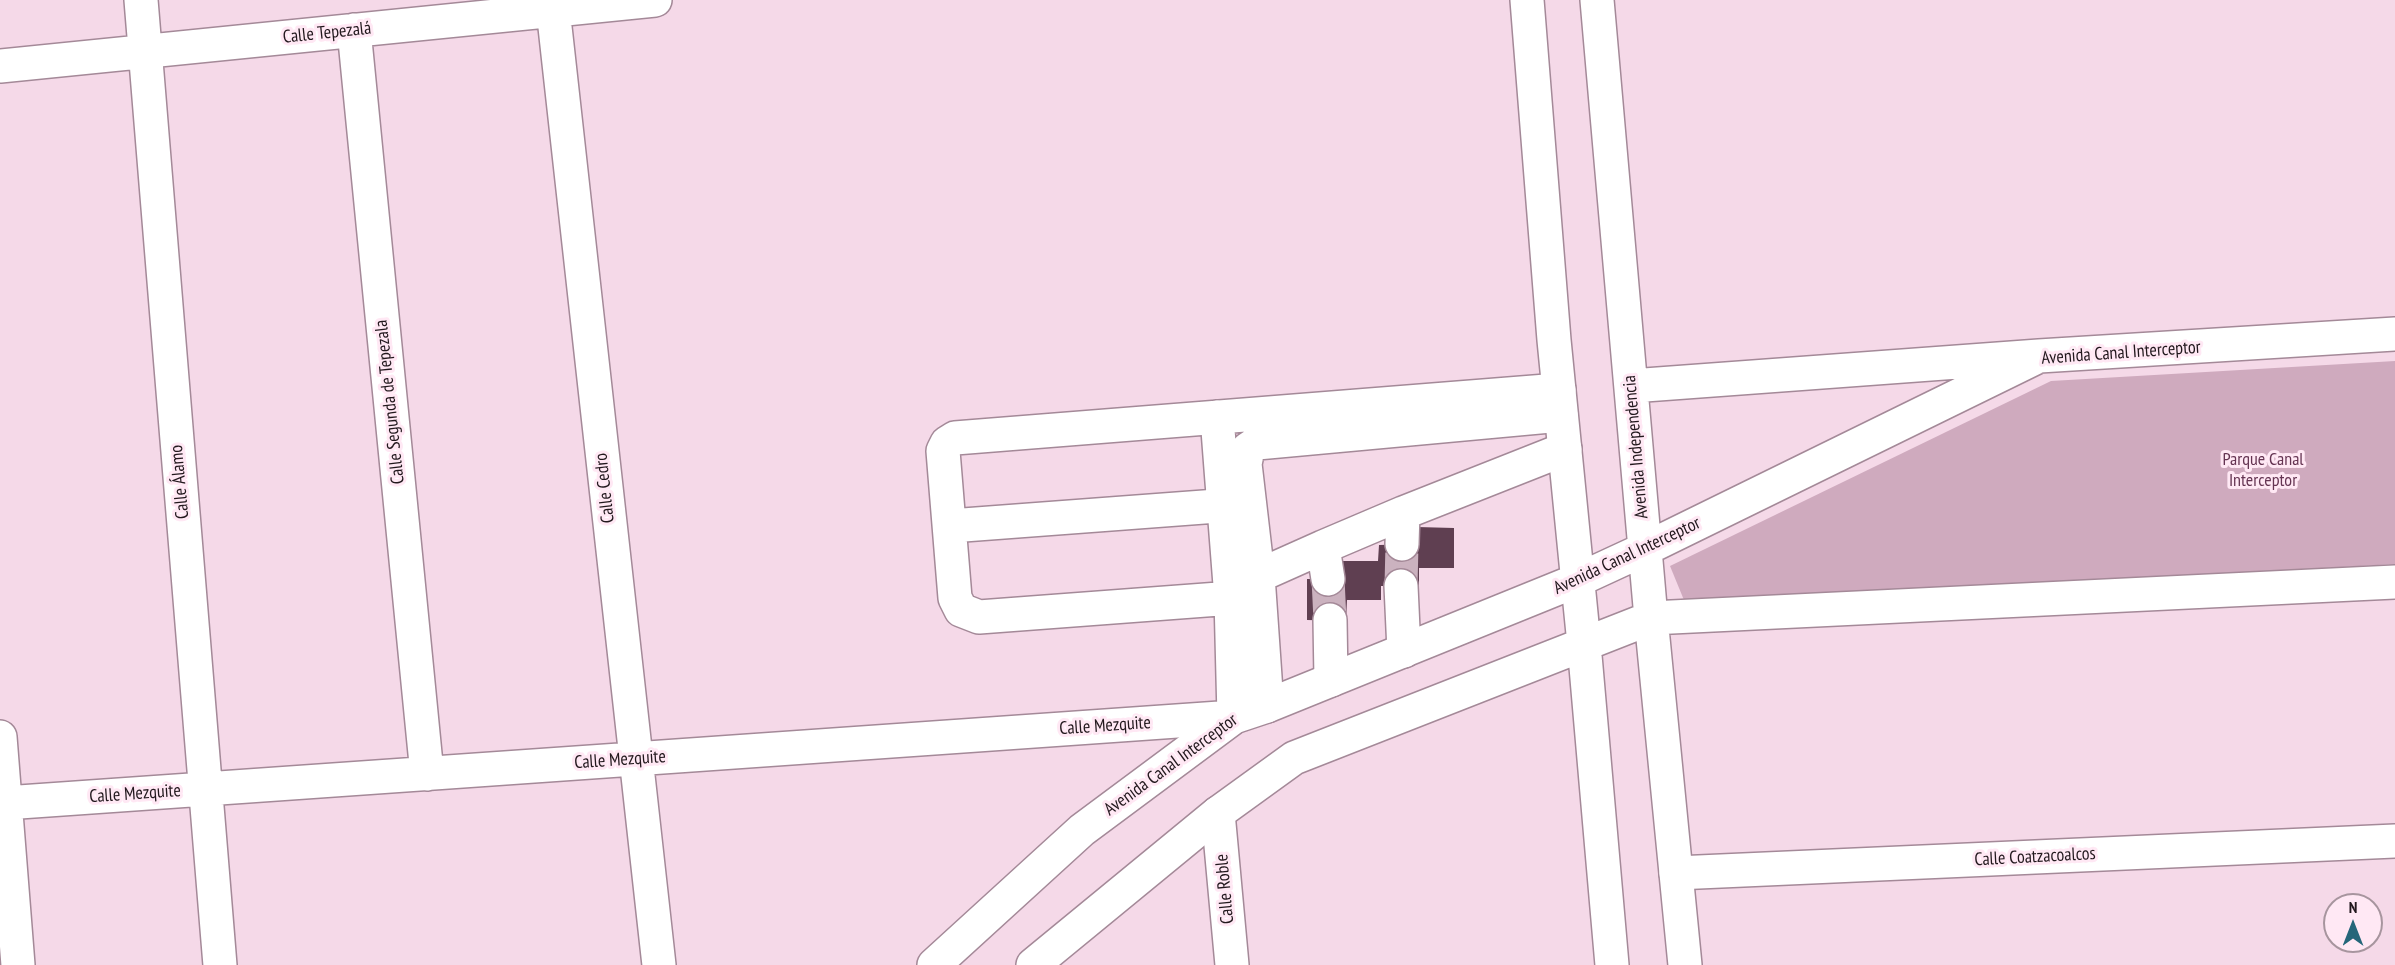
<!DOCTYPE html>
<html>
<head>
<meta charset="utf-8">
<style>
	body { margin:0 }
	#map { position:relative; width:2395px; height:965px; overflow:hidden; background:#f5d9e8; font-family:"PT Sans Narrow",sans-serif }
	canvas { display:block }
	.north { position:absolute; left:2323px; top:893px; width:60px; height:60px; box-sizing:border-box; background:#ffe8f4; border:2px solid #a7959e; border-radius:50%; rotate:0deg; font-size:16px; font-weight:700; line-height:24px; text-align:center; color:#22181d }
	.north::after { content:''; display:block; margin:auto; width:21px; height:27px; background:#25667a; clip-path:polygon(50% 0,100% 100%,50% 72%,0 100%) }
</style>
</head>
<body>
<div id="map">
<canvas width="2395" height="965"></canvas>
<div class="north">N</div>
</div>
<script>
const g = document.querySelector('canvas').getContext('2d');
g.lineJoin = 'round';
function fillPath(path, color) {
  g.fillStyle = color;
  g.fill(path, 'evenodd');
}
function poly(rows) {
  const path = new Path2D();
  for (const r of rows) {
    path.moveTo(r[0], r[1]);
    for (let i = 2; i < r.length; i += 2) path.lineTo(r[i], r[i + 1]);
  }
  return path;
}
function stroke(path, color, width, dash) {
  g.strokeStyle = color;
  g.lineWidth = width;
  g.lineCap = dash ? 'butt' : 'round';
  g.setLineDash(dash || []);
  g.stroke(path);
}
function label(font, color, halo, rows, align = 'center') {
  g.font = font + ' "PT Sans Narrow",sans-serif';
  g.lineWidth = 6;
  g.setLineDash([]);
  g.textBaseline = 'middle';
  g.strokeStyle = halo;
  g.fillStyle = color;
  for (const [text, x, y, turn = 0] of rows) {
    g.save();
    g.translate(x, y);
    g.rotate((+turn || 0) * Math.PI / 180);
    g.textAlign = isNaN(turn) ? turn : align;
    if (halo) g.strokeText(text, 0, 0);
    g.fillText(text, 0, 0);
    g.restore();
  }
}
const green = poly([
	[2395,361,2395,564,1686,605,1670,566,2051,381]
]);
const building = poly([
	[1417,527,1454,528,1454,568,1419,568,1419,586,1381,586,1381,600,1347,600,1346,621,1307,620,1307,579,1338,579,1338,561,1378,561,1379,545,1416,544]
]);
const minorTunnel = poly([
	[1328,579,1330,620],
	[1401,586,1402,544]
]);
const minor = poly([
	[141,0,220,965],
	[552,0,659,965],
	[354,30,427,774],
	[0,66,655,0],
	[1403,513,1565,449],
	[950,526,1244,504],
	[1258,576,1323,547],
	[1328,579,1323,547,1403,513,1402,544],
	[1401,586,1404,651],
	[1259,596,979,617,961,610,955,598,943,451,947,443,955,438,1559,390],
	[1330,620,1331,680],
	[1267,706,1258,576,1245,464,1248,449,1257,443,1561,415],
	[0,737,18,965],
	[5,803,1234,717,1231,598,1217,417],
	[1218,813,1232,965],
	[1676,873,2395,841]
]);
const major = poly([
	[1527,0,1554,340,1584,644,1612,965],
	[1597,0,1651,618,1685,965],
	[1631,386,2039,356,2395,334],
	[934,965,1082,830,1234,717,1267,706,1578,580,1645,549,2039,356],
	[1033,965,1218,813,1294,758,1651,618,2395,582]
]);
const streetNames = [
	["Calle Tepezalá",327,33,-6],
	["Avenida Canal Interceptor",2121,353,-4],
	["Calle Segunda de Tepezala",390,402,-96],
	["Avenida Independencia",1636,447,-95],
	["Calle Álamo",180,482,-95],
	["Calle Cedro",605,488,-96],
	["Avenida Canal Interceptor",1627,556,-25],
	["Calle Mezquite",1105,726,-4],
	["Calle Mezquite",620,760,-4],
	["Avenida Canal Interceptor",1171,765,-36],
	["Calle Mezquite",135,794,-4],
	["Calle Coatzacoalcos",2035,857,-3],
	["Calle Roble",1225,889,-95]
];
const parkNames = [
	["Parque Canal",2263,460],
	["Interceptor",2263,481]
];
fillPath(green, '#cfaabe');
fillPath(building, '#5f3f51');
stroke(minorTunnel, '#cbb2bf', 33, [33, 16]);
stroke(minor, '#a48998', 36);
stroke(major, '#a48998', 36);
stroke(minor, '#fff', 33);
stroke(major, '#fff', 33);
label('18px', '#22181d', '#ffe8f4', streetNames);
label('18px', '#653452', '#ffe8f4', parkNames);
</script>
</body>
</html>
